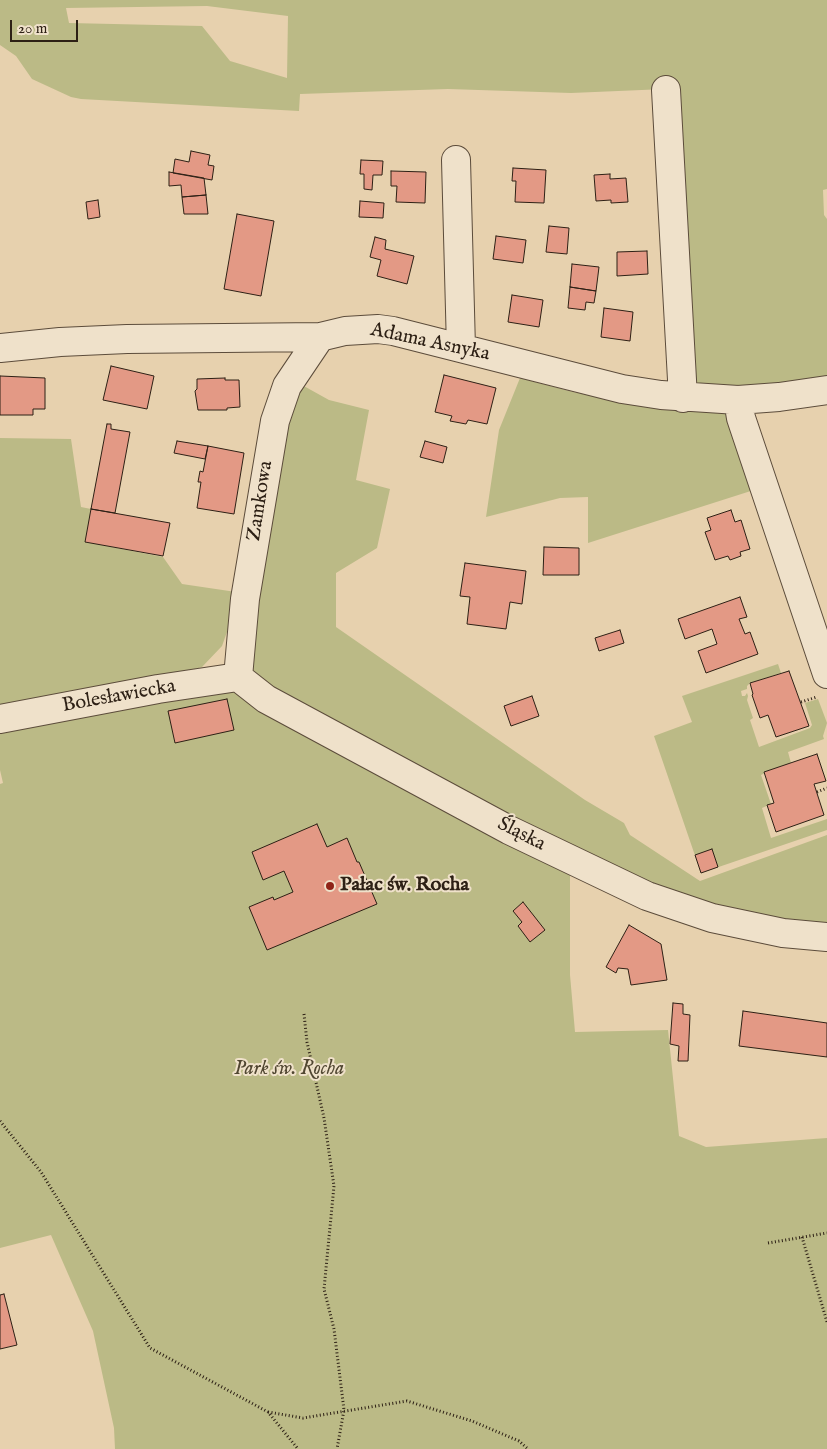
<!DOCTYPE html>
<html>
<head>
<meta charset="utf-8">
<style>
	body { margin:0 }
	#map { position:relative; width:827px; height:1449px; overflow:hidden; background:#e7d1ae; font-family:"IM FELL English",serif }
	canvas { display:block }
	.scale { position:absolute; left:10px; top:20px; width:68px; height:22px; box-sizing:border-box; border:2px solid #2d2015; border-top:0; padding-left:6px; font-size:15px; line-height:18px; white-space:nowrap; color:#2d2015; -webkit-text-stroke:4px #efe1ca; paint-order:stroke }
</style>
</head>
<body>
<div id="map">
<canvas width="827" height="1449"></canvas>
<div class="scale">20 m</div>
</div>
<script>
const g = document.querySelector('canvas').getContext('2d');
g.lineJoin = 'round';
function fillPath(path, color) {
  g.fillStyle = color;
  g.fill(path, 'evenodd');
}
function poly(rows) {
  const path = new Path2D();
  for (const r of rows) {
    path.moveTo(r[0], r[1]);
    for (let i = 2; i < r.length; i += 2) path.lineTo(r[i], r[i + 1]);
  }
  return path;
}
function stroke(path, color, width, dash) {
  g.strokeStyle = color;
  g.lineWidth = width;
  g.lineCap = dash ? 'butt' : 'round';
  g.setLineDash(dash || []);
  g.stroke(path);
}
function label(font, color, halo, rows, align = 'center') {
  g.font = font + ' "IM FELL English",serif';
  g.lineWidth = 4;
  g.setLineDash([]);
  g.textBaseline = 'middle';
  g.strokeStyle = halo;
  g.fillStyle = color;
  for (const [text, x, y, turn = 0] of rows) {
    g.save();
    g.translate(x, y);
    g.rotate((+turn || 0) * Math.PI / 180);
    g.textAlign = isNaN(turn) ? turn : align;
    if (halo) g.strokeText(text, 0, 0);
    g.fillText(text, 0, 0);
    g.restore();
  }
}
const green = poly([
	[0,0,827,0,827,189,823,190,824,215,827,219,827,388,684,399,665,89,571,93,448,89,300,94,299,111,81,99,71,97,32,79,16,56,0,45],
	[207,6,288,16,287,78,230,61,202,26,69,23,66,8],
	[520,378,573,392,648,407,726,414,731,416,757,489,588,543,588,497,560,498,486,517,499,430],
	[302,385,329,400,369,410,356,480,390,489,377,548,336,573,336,627,585,800,624,823,630,835,700,881,827,835,827,926,796,923,711,906,570,860,570,975,575,1032,668,1030,679,1136,706,1147,827,1138,827,1449,115,1449,114,1428,93,1331,51,1235,0,1248,0,784,3,783,0,770,0,438,71,439,81,507,91,509,86,542,163,557,182,584,236,592,233,615,222,646,202,667,178,674,240,675,284,416],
	[778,664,781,673,750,683,747,686,747,689,741,691,742,696,745,696,747,693,748,696,747,700,753,718,750,720,759,747,810,728,812,725,805,703,818,699,827,723,823,736,824,739,788,752,791,763,764,772,765,773,761,775,771,804,762,808,771,838,827,819,827,830,701,873,654,736,692,722,682,696]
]);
const building = poly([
	[191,151,210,155,208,165,214,166,212,180,173,173,175,159,189,162,191,151],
	[361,160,383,161,382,175,373,175,372,190,364,189,364,174,360,174,361,160],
	[513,168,546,170,544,203,515,202,516,181,512,181,513,168],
	[391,171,426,172,425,203,396,202,397,186,391,186,391,171],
	[169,172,204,178,206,195,182,197,181,185,169,186,169,172],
	[610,174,610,179,626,178,628,202,611,203,611,200,596,201,594,175,610,174],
	[206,195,208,214,184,214,182,197,206,195],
	[98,200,100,217,88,219,86,202,98,200],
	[360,201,384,203,383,218,359,217,360,201],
	[237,214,274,221,261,296,224,289,237,214],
	[549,226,569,228,567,254,546,252,549,226],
	[496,236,526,240,523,263,493,259,496,236],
	[375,237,386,240,385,249,414,256,407,284,377,276,381,260,370,257,375,237],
	[647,251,648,274,617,276,617,252,647,251],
	[572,264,599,267,596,291,570,287,572,264],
	[570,287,596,291,594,303,586,302,585,310,568,308,570,287],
	[512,295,543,300,539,327,508,322,512,295],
	[604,308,633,312,630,341,601,337,604,308],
	[111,366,154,376,147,409,103,400,111,366],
	[444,375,496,388,487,424,468,420,466,424,450,421,452,416,435,412,444,375],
	[0,376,45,378,45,409,33,409,33,415,0,415,0,376],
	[225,378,225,380,239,380,240,407,227,408,227,410,198,410,195,391,197,389,197,379,225,378],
	[107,424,111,424,111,429,130,432,115,513,91,509,107,424],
	[177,441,208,446,205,459,174,453,177,441],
	[425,441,447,447,443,463,420,457,425,441],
	[208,446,244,453,234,514,197,508,201,482,198,482,200,471,203,472,208,446],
	[91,509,170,523,163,556,85,542,91,509],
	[731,510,735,522,741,520,750,549,740,552,741,556,730,560,728,556,715,560,705,532,711,530,707,518,731,510],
	[544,547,579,548,579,575,543,575,544,547],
	[465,563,526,571,522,604,510,602,506,629,467,624,470,597,460,596,465,563],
	[740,597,747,617,739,619,745,634,750,632,758,654,706,673,698,651,717,644,712,629,685,639,678,619,740,597],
	[620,630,624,643,599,651,595,638,620,630],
	[789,671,809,726,776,737,768,715,760,718,752,695,753,694,750,683,789,671],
	[532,696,539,716,511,726,504,706,532,696],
	[227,699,234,730,175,743,168,711,227,699],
	[817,754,826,781,814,784,824,815,776,832,767,805,774,803,764,772,817,754],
	[317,824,327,847,347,838,357,862,359,862,377,904,267,950,249,907,273,897,274,900,293,892,284,871,263,880,252,852,317,824],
	[712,849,718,867,701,873,695,855,712,849],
	[523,902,545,930,530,942,518,926,522,922,513,911,523,902],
	[629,925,661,944,667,980,631,985,628,969,618,968,616,973,606,967,629,925],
	[673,1003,683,1004,683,1014,690,1015,688,1061,678,1061,679,1046,670,1044,673,1003],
	[743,1011,827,1023,827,1057,739,1046,743,1011],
	[4,1294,17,1345,0,1349,0,1295,4,1294]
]);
const path = poly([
	[801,702,817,697],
	[817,792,827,788],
	[304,1014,307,1042,324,1118,334,1186,324,1289,334,1329,344,1410,337,1449],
	[0,1121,41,1172,150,1348,268,1412,298,1449],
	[802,1237,827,1322],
	[768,1243,827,1233],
	[268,1412,303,1418,407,1401,472,1421,519,1441,528,1449]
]);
const minor = poly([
	[666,90,683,398],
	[456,160,461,348],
	[0,348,60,342,127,339,320,337,345,331,378,329,393,331,622,389,661,395,738,400,779,397,827,390],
	[738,400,741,418,827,674],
	[238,677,266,699,509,830,647,896,712,918,783,933,827,937],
	[238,677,245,599,275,421,287,386,320,337],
	[0,719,158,689,238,677]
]);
const markers = [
	[330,886,5,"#8f2418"]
];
const streetNames = [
	["Adama Asnyka",430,343,12],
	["Zamkowa",261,501,-81],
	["Bolesławiecka",119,697,-10],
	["Śląska",521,835,27]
];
const poiNames = [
	["Pałac św. Rocha",340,886]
];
const parkNames = [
	["Park św. Rocha",289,1070]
];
fillPath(green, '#bbba86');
fillPath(building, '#e39985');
stroke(building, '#2d2015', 1);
stroke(minor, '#5c4c3b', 30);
stroke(path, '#2d2015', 3, [1, 2.5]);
stroke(minor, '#efe1ca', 28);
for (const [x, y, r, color] of markers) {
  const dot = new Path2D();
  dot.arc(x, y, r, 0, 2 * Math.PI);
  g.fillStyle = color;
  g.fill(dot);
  stroke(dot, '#efe1ca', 2);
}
label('20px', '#2d2015', '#efe1ca', streetNames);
label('bold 20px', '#2d2015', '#efe1ca', poiNames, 'left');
label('italic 20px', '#504631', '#efe1ca', parkNames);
</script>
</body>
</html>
